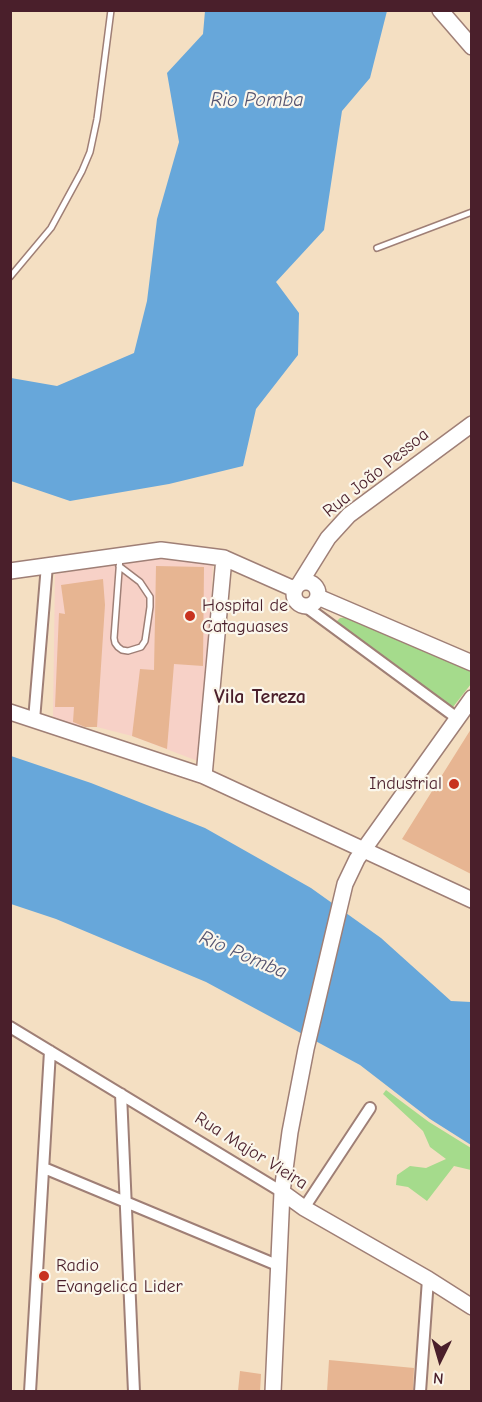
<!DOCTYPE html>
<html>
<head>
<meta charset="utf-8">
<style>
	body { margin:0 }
	#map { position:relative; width:482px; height:1402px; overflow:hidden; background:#f4dfc2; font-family:"Comic Neue",sans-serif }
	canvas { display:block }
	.frame { position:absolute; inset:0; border:12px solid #4a1f2b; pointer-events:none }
	.north { position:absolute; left:410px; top:1330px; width:60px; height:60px; -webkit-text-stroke:4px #fbf7ec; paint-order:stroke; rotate:185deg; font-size:16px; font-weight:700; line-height:24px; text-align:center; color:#4a1f2b }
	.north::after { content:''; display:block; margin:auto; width:21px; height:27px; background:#4a1f2b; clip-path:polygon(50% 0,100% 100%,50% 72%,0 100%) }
</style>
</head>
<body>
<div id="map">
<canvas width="482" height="1402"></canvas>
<div class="frame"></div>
<div class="north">N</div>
</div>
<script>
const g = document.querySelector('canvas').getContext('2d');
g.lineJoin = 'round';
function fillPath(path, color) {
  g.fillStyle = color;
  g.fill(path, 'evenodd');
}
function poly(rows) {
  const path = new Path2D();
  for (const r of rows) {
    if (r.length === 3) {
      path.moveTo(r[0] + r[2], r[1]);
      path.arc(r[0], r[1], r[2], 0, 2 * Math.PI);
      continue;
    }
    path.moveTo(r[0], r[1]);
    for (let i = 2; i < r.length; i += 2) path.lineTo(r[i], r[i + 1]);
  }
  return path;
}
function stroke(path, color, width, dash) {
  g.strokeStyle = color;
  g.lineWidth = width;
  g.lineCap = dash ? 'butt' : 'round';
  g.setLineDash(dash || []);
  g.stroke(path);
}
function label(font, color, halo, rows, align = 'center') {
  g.font = font + ' "Comic Neue",sans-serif';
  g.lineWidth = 4.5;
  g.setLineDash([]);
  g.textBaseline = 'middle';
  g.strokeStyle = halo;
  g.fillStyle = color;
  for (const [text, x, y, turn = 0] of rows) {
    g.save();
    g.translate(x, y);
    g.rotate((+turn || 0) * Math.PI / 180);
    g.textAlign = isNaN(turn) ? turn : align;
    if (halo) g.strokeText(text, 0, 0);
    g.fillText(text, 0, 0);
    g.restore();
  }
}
const built = poly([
	[162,557,213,564,203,763,132,736,97,727,72,726,53,718,55,574]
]);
const green = poly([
	[350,617,471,668,471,684,453,707,334,624,340,618],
	[386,1090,429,1122,471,1148,471,1173,471,1170,454,1166,427,1201,408,1187,396,1185,397,1175,410,1166,426,1168,446,1159,430,1147,423,1131,383,1094]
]);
const water = poly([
	[205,11,387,11,370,78,342,111,324,230,276,282,299,313,298,355,256,409,243,466,169,484,70,501,11,481,11,378,57,386,134,353,147,301,157,219,179,142,167,73,203,34],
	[11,756,91,783,205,828,311,888,381,938,451,1001,471,1002,471,1145,430,1119,360,1065,206,982,56,919,11,904]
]);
const building = poly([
	[156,566,204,567,203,666,174,664,167,749,132,736,140,669,154,670],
	[103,579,105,605,97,727,85,727,73,722,74,707,55,707,59,613,65,614,61,585],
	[471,729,471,874,402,839],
	[329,1360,414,1368,413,1392,327,1392],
	[240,1371,261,1374,260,1392,238,1391]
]);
const lane = poly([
	[377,248,472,212],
	[10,277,51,228,82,171,90,152,97,119,111,10],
	[119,566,140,582,150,597,150,607,145,641,141,647,128,651,122,650,118,647,115,643,114,638,120,557]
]);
const street = poly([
	[305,606,457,718],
	[34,720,47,565],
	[10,1027,282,1192],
	[121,1094,134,1392],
	[44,1168,277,1265],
	[304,1208,370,1108],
	[30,1392,50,1051],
	[420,1392,428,1279]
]);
const secondary = poly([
	[440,10,472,47],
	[10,571,161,550,224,558,294,589],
	[306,594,12],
	[300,583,328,538,349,515,472,424],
	[318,597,472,663],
	[10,712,204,776,472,900],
	[204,776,224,558],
	[282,1192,304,1208,428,1279,472,1307],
	[273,1392,282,1192,290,1132,306,1049,345,884,357,859,472,698]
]);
const markers = [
	[190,616,6,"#c8321e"],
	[454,784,6,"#c8321e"],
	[44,1276,6,"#c8321e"]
];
const streetNames = [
	["Rua João Pessoa",376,473,-39],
	["Rua Major Vieira",251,1151,32]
];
const poiNames = [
	["Hospital de",202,606],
	["Cataguases",202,627],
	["Industrial",442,784,"right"],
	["Radio",56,1266],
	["Evangelica Lider",56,1287]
];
const waterNames = [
	["Rio Pomba",257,100],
	["Rio Pomba",243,955,23]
];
const neighbourhoodNames = [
	["Vila Tereza",260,697]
];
fillPath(built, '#f7d1c7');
fillPath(green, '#a5db8c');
fillPath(water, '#67a7da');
fillPath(building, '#e7b592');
stroke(lane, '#9f7f76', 8);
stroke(street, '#9f7f76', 14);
stroke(secondary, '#9f7f76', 18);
stroke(lane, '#fff', 5);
stroke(street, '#fff', 10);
stroke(secondary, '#fff', 15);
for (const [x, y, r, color] of markers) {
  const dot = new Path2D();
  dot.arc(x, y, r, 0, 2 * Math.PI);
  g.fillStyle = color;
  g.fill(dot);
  stroke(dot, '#fbf7ec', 2);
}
label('18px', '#4a1f2b', '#fbf7ec', streetNames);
label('18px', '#4a1f2b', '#fbf7ec', poiNames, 'left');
label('italic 20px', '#565571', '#fbf7ec', waterNames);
label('bold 20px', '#4a1f2b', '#fbf7ec', neighbourhoodNames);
</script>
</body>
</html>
